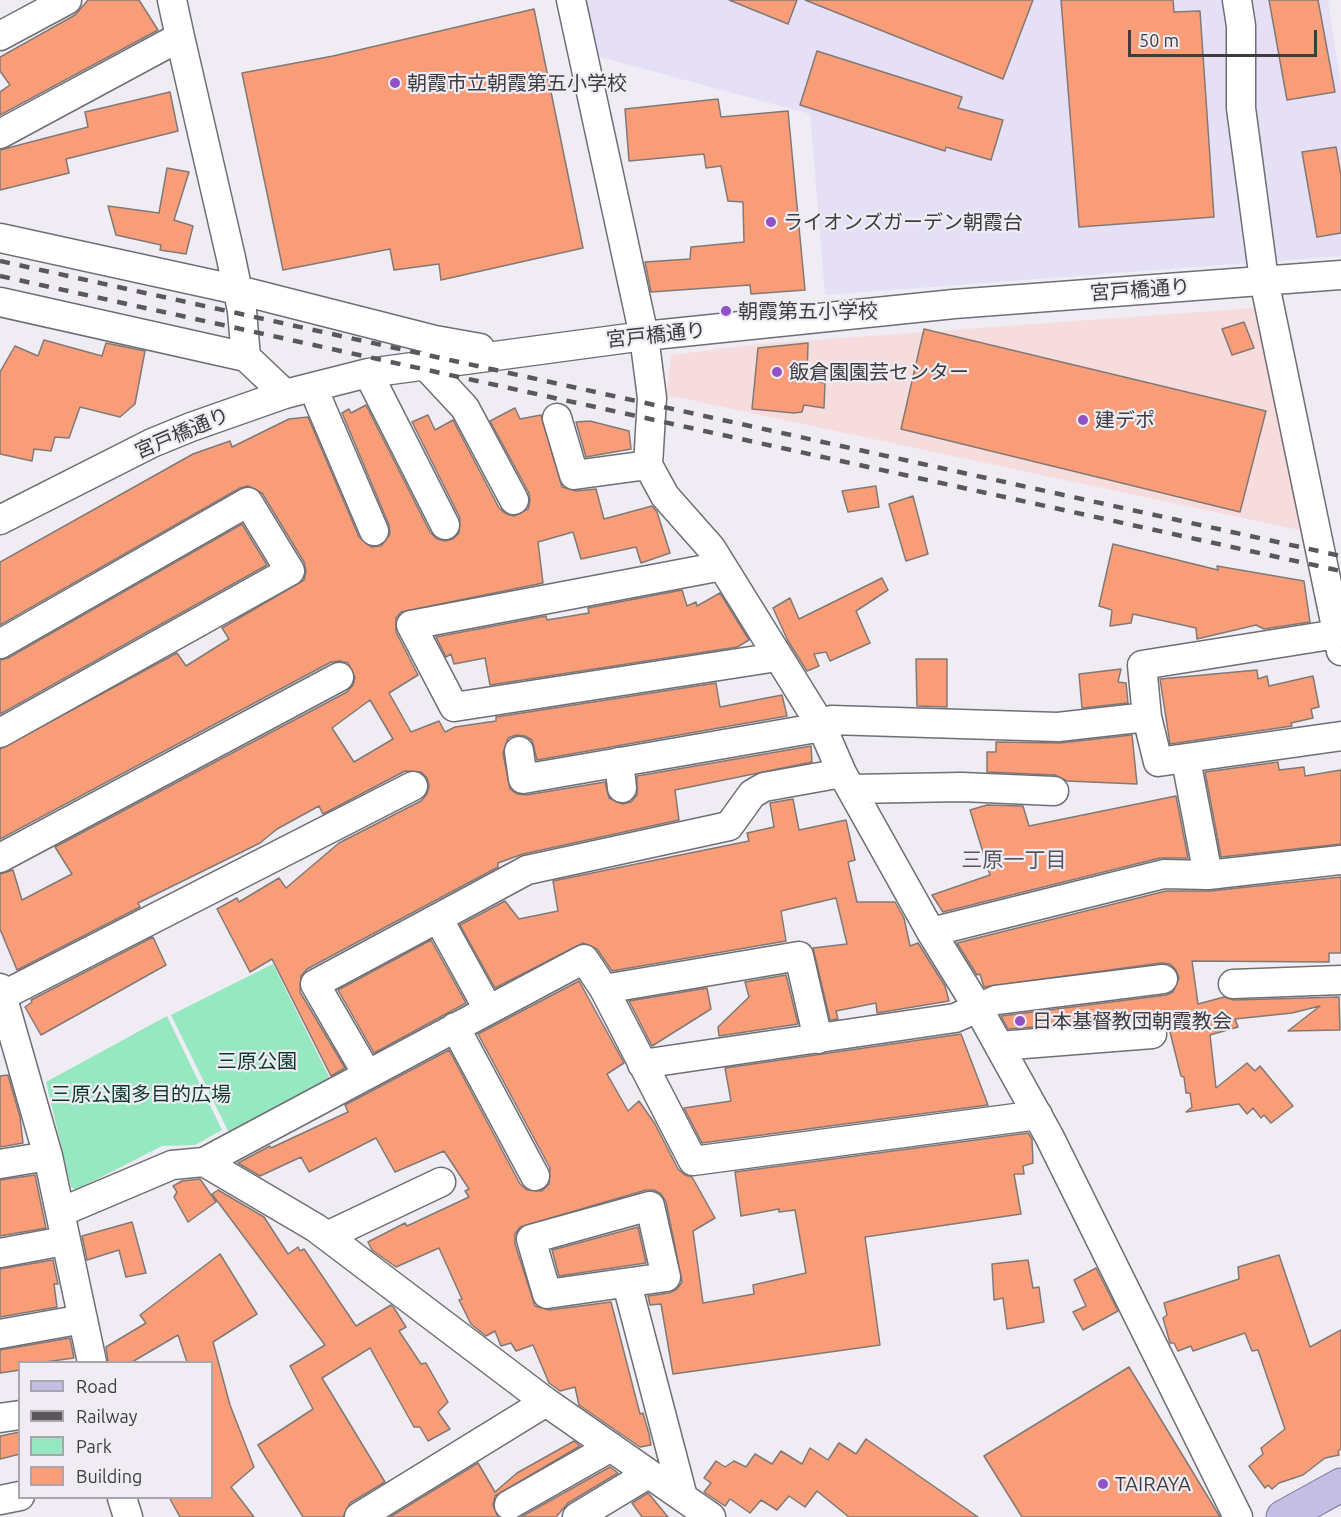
<!DOCTYPE html>
<html>
<head>
<meta charset="utf-8">
<style>
	body { margin:0 }
	#map { position:relative; width:1341px; height:1517px; overflow:hidden; background:#efecf4; font-family:Ubuntu,sans-serif }
	canvas { display:block }
	.legend { position:absolute; left:18px; top:1361px; width:195px; height:138px; box-sizing:border-box; background:#efecf4; border:2px solid #a8a6ac; margin:0; padding:8px 10px; list-style:none; font-size:18px; color:#3e3c3f }
	.legend li { display:flex; align-items:center; gap:12px; height:30px }
	.legend b { width:30px; border:2px solid #a8a6ac }
	.scale { position:absolute; left:1128px; top:30px; width:189px; height:27px; box-sizing:border-box; border:3px solid #3e3c3f; border-top:0; padding-left:8px; font-size:18px; line-height:21px; white-space:nowrap; color:#3e3c3f; -webkit-text-stroke:4px #efecf4; paint-order:stroke }
</style>
</head>
<body>
<div id="map">
<canvas width="1341" height="1517"></canvas>
<ul class="legend">
<li><b style="height:8px;background:#c4bee5"></b>Road</li>
<li><b style="height:8px;background:#5a585c"></b>Railway</li>
<li><b style="height:16px;background:#95e8c0"></b>Park</li>
<li><b style="height:16px;background:#f99d78"></b>Building</li>
</ul>
<div class="scale">50 m</div>
</div>
<script>
const g = document.querySelector('canvas').getContext('2d');
g.lineJoin = 'round';
function fillPath(path, color) {
  g.fillStyle = color;
  g.fill(path, 'evenodd');
}
function poly(rows) {
  const path = new Path2D();
  for (const r of rows) {
    path.moveTo(r[0], r[1]);
    for (let i = 2; i < r.length; i += 2) path.lineTo(r[i], r[i + 1]);
  }
  return path;
}
function stroke(path, color, width, dash) {
  g.strokeStyle = color;
  g.lineWidth = width;
  g.lineCap = dash ? 'butt' : 'round';
  g.setLineDash(dash || []);
  g.stroke(path);
}
function label(font, color, halo, rows, align = 'center') {
  g.font = font + ' Ubuntu,"Noto Sans JP",sans-serif';
  g.lineWidth = 4.5;
  g.setLineDash([]);
  g.textBaseline = 'middle';
  g.strokeStyle = halo;
  g.fillStyle = color;
  for (const [text, x, y, turn = 0] of rows) {
    g.save();
    g.translate(x, y);
    g.rotate((+turn || 0) * Math.PI / 180);
    g.textAlign = isNaN(turn) ? turn : align;
    if (halo) g.strokeText(text, 0, 0);
    g.fillText(text, 0, 0);
    g.restore();
  }
}
const commercial = poly([
	[1254,308,1304,531,667,395,671,355,760,344]
]);
const industrial = poly([
	[580,0,1328,0,1341,86,1341,256,825,295,810,114,593,55]
]);
const green = poly([
	[273,964,336,1091,235,1145,171,1015],
	[167,1016,222,1130,195,1145,162,1146,76,1190,71,1187,46,1082]
]);
const building = poly([
	[88,0,139,0,158,30,0,115,0,92,10,85,0,71,0,57,75,15,88,0],
	[729,0,797,0,788,24,729,0],
	[805,0,1033,0,1003,79,805,0],
	[1061,0,1173,0,1174,12,1200,11,1214,217,1079,227,1061,0],
	[1269,0,1318,0,1335,92,1287,100,1269,0],
	[534,9,583,248,441,280,439,264,394,270,390,249,283,270,242,73,333,56,534,9],
	[817,51,962,97,958,108,1003,120,991,160,946,147,945,151,800,105,817,51],
	[170,92,178,131,66,159,69,173,0,190,0,150,88,127,85,112,170,92],
	[718,99,721,117,788,111,805,290,751,294,750,285,651,292,645,262,690,259,691,247,744,242,743,202,728,201,721,166,706,168,704,154,629,161,625,109,718,99],
	[1336,147,1341,175,1341,233,1317,237,1302,152,1336,147],
	[167,168,189,172,174,220,193,226,186,254,160,250,161,245,116,235,108,206,159,213,167,168],
	[1244,322,1254,348,1232,355,1222,329,1244,322],
	[924,329,1266,411,1240,512,901,429,924,329],
	[44,340,102,356,106,343,145,351,135,404,120,417,80,407,69,438,55,437,51,451,34,449,32,461,0,454,0,372,15,346,38,356,44,340],
	[808,343,807,380,825,383,824,408,804,405,802,412,794,413,752,409,758,348,808,343],
	[366,405,430,532,437,539,445,541,453,539,459,533,460,518,412,422,428,415,435,430,453,420,499,508,506,514,514,516,528,509,530,501,529,493,490,421,515,408,520,419,541,415,562,487,576,491,596,489,604,519,652,506,657,512,670,553,641,563,636,547,581,559,573,532,538,542,543,583,401,612,396,618,396,632,418,675,389,693,411,732,439,721,445,732,455,727,496,721,496,717,716,683,720,707,782,695,787,716,537,760,532,740,525,736,516,735,508,738,503,753,510,789,517,794,526,795,605,782,609,798,623,804,631,802,637,795,637,776,811,746,812,762,675,790,679,820,523,854,498,863,498,867,307,969,301,976,300,992,345,1068,331,1076,272,959,250,972,217,909,237,898,239,902,279,878,286,888,339,843,421,801,427,794,429,786,427,778,421,772,405,771,323,814,319,806,277,829,260,843,138,903,140,907,17,970,0,929,0,874,13,870,22,900,72,874,55,847,347,692,353,685,355,677,348,663,340,661,331,662,0,839,0,749,177,653,186,666,229,639,222,628,304,580,306,571,304,562,262,493,248,486,240,488,0,625,0,562,193,454,230,441,232,447,289,419,308,417,359,537,371,547,381,546,390,534,389,525,342,413,349,409,351,413,366,405],
	[370,700,393,739,354,762,332,728,370,700],
	[590,421,629,431,631,449,586,457,576,422,590,421],
	[876,486,879,507,848,512,842,491,876,486],
	[913,496,928,554,906,561,889,504,913,496],
	[242,524,267,565,0,714,0,660,8,658,242,524],
	[1113,544,1218,570,1217,566,1304,581,1310,622,1264,629,1256,625,1197,639,1196,628,1133,614,1131,623,1110,626,1112,610,1099,606,1113,544],
	[882,578,888,590,856,611,870,643,830,661,826,652,814,654,819,666,807,671,788,641,773,608,790,598,799,619,882,578],
	[682,590,687,606,696,602,697,606,720,593,749,640,737,647,490,685,485,658,454,664,451,654,446,657,436,637,546,616,547,620,589,613,588,608,682,590],
	[916,659,947,659,947,707,917,706,916,659],
	[1121,669,1118,682,1126,683,1128,703,1082,708,1079,674,1121,669],
	[1257,670,1258,679,1267,676,1269,686,1313,676,1319,707,1311,709,1313,718,1291,723,1292,726,1170,744,1160,679,1257,670],
	[1132,735,1137,784,1067,781,1055,775,987,772,987,752,996,752,996,742,1060,743,1132,735],
	[1278,762,1279,770,1304,767,1305,776,1341,770,1341,844,1221,857,1205,772,1278,762],
	[1176,796,1188,858,1160,858,943,912,932,895,990,875,970,810,987,805,1023,806,1029,826,1176,796],
	[793,799,799,830,846,820,855,860,848,862,857,902,895,902,904,918,910,946,918,943,945,986,949,1001,877,1013,876,1003,836,1011,838,1019,830,1020,813,948,847,944,836,898,781,911,786,941,612,971,597,949,583,943,495,988,460,925,505,901,519,919,558,911,553,881,749,841,747,833,774,827,770,803,793,799],
	[1341,877,1341,953,1329,953,1329,962,1192,961,1198,1004,1224,997,1234,1000,1339,997,1340,1030,1288,1031,1320,1006,1292,1013,1235,1019,1238,1027,1210,1035,1216,1088,1247,1063,1255,1071,1260,1066,1293,1106,1271,1123,1264,1115,1261,1118,1253,1108,1247,1114,1239,1104,1186,1112,1192,1107,1190,1093,1186,1093,1184,1077,1181,1076,1166,1016,1099,1022,1098,1018,1074,1024,1008,1029,1001,1016,1166,995,1173,992,1179,978,1176,970,1170,964,1161,963,984,987,980,974,977,975,957,943,1166,891,1210,891,1341,877],
	[153,937,166,965,41,1035,25,1007,32,1002,31,1000,153,937],
	[431,940,466,1003,374,1053,338,990,431,940],
	[786,975,798,1024,719,1036,718,1027,749,997,745,982,786,975],
	[579,981,624,1063,607,1074,628,1111,639,1101,655,1124,678,1169,685,1175,692,1177,715,1218,693,1231,703,1303,754,1294,753,1285,806,1273,795,1210,779,1212,779,1209,741,1216,735,1172,1028,1133,1032,1139,1033,1163,1023,1166,1024,1174,1014,1174,1021,1214,865,1237,880,1345,673,1374,661,1304,650,1305,648,1296,669,1293,677,1289,682,1282,666,1202,661,1194,654,1190,646,1190,520,1227,515,1234,515,1244,535,1306,549,1310,611,1302,640,1414,643,1413,649,1434,651,1445,640,1447,579,1405,575,1387,560,1391,549,1383,533,1345,516,1351,511,1343,501,1346,495,1331,486,1336,471,1324,459,1300,462,1299,439,1248,396,1267,372,1250,368,1242,405,1223,407,1226,469,1197,465,1191,469,1189,444,1151,395,1172,376,1138,309,1172,301,1157,260,1176,238,1163,270,1146,271,1148,348,1112,345,1105,449,1050,520,1184,527,1190,542,1191,549,1184,550,1168,478,1034,579,981],
	[707,988,711,1009,652,1046,629,1001,707,988],
	[961,1034,988,1105,702,1143,684,1108,731,1101,725,1068,961,1034],
	[8,1075,20,1117,23,1143,0,1147,0,1076,8,1075],
	[35,1175,46,1228,0,1236,0,1180,35,1175],
	[200,1179,216,1202,188,1222,174,1197,177,1192,173,1186,182,1181,200,1179],
	[218,1190,264,1217,288,1254,298,1247,300,1251,304,1249,356,1326,391,1305,394,1308,406,1327,399,1331,421,1364,426,1363,448,1402,438,1412,450,1429,428,1441,420,1427,414,1427,370,1348,322,1378,385,1482,350,1503,343,1517,303,1517,258,1445,313,1409,290,1366,325,1345,212,1194,218,1190],
	[132,1222,146,1273,126,1277,119,1250,87,1260,82,1236,132,1222],
	[638,1227,646,1263,559,1276,552,1250,638,1227],
	[220,1254,257,1314,213,1342,230,1405,254,1467,231,1487,254,1517,180,1517,169,1497,212,1497,212,1362,187,1362,178,1335,132,1362,108,1362,106,1347,146,1323,140,1315,220,1254],
	[1279,1255,1310,1347,1341,1330,1341,1449,1338,1451,1339,1455,1325,1458,1303,1475,1279,1483,1272,1489,1268,1485,1265,1488,1249,1466,1263,1454,1261,1448,1285,1429,1258,1350,1252,1351,1245,1333,1193,1351,1191,1346,1178,1351,1174,1343,1170,1343,1163,1318,1167,1315,1164,1303,1239,1279,1238,1267,1279,1255],
	[53,1260,58,1284,54,1284,57,1307,0,1317,0,1269,53,1260],
	[1028,1260,1033,1288,1039,1287,1044,1322,1007,1329,1003,1298,994,1300,992,1264,1028,1260],
	[1096,1268,1118,1311,1083,1330,1073,1312,1086,1306,1074,1280,1096,1268],
	[70,1338,74,1358,45,1362,20,1362,20,1370,0,1373,0,1350,70,1338],
	[1129,1367,1220,1517,1022,1517,984,1456,1129,1367],
	[20,1432,20,1454,0,1459,0,1436,20,1432],
	[866,1439,978,1517,849,1517,817,1491,805,1507,789,1496,777,1510,761,1500,750,1513,730,1499,725,1506,704,1492,711,1483,704,1478,716,1461,725,1467,734,1461,746,1467,755,1454,772,1464,781,1451,802,1464,810,1448,828,1460,839,1443,856,1454,866,1439],
	[574,1441,580,1446,495,1496,493,1505,498,1517,390,1517,478,1463,495,1492,517,1473,574,1441],
	[610,1467,618,1473,568,1503,556,1517,521,1517,610,1467],
	[648,1493,649,1494,668,1517,642,1517,632,1503,648,1493]
]);
const minor = poly([
	[571,0,644,336,652,398,648,465,665,496,711,548,822,727,842,773,931,932,978,1008,1049,1136,1238,1517],
	[1237,0,1241,26,1241,108,1264,280,1341,651],
	[0,36,67,0],
	[180,37,231,258,242,311,246,357],
	[0,134,180,37,172,0],
	[0,238,238,290,435,340,480,348],
	[0,302,246,357,285,394],
	[425,365,465,408,514,500],
	[368,373,445,525],
	[315,388,319,402,374,531],
	[557,418,574,475,648,465],
	[0,520,152,443,191,427,285,394,368,373,644,336,954,304,1341,275],
	[722,566,411,625,454,707,777,657],
	[0,644,248,502,290,571,0,733],
	[1147,717,1142,665,1337,634],
	[519,751,523,779,822,727,831,720,1058,727,1147,717,1158,762,1341,736],
	[1186,760,1208,875],
	[619,762,622,788],
	[851,789,962,787,1054,791],
	[0,858,339,677],
	[438,918,527,870,729,826,752,794,764,787,842,773],
	[931,932,1164,874,1208,875,1341,860],
	[1233,984,1341,980],
	[0,988,48,1156,92,1362],
	[604,989,799,956,818,1039],
	[2,996,413,786],
	[455,1027,535,1176],
	[999,1046,1152,1034],
	[642,1064,955,1018,996,1000,1163,979],
	[367,1074,315,984,438,918,488,1009],
	[204,1162,316,1228,546,1402,711,1517],
	[0,1164,48,1156],
	[650,1206,666,1277,547,1294,531,1239,650,1206],
	[61,1212,172,1165,204,1162,584,959,604,989,693,1161,1038,1115],
	[327,1236,441,1182],
	[0,1253,64,1241],
	[627,1284,683,1497],
	[0,1334,83,1319],
	[0,1418,20,1415],
	[122,1498,128,1517],
	[0,1500,20,1496],
	[509,1505,611,1447],
	[359,1517,546,1402],
	[577,1517,648,1474]
]);
const major = poly([
	[1283,1517,1341,1485]
]);
const rail = poly([
	[0,261,1341,556],
	[0,276,1341,571]
]);
const markers = [
	[395,83,6,"#9151c7"],
	[771,222,6,"#9151c7"],
	[726,311,6,"#9151c7"],
	[777,372,6,"#9151c7"],
	[1083,420,6,"#9151c7"],
	[1020,1021,6,"#9151c7"],
	[1103,1484,6,"#9151c7"]
];
const poiNames = [
	["朝霞市立朝霞第五小学校",407,83],
	["ライオンズガーデン朝霞台",783,222],
	["朝霞第五小学校",738,311],
	["飯倉園園芸センター",789,372],
	["建デポ",1095,420],
	["日本基督教団朝霞教会",1032,1021],
	["TAIRAYA",1115,1484]
];
const streetNames = [
	["宮戸橋通り",1140,290,-4],
	["宮戸橋通り",656,335,-6],
	["宮戸橋通り",182,433,-23]
];
const parkNames = [
	["三原公園",257,1061],
	["三原公園多目的広場",141,1094]
];
const neighbourhoodNames = [
	["三原一丁目",1014,860]
];
fillPath(commercial, '#f7dcdd');
fillPath(industrial, '#e5e0f6');
fillPath(green, '#95e8c0');
fillPath(building, '#f99d78');
stroke(building, '#827976', 1.5);
stroke(minor, '#706d74', 31);
stroke(major, '#7b759f', 35);
stroke(minor, '#fff', 28);
stroke(major, '#c4bee5', 33);
stroke(rail, '#5a585c', 4.5, [10, 10]);
for (const [x, y, r, color] of markers) {
  const dot = new Path2D();
  dot.arc(x, y, r, 0, 2 * Math.PI);
  g.fillStyle = color;
  g.fill(dot);
  stroke(dot, '#efecf4', 2);
}
label('20px', '#3e3c3f', '#efecf4', poiNames, 'left');
label('20px', '#3e3c3f', '#efecf4', streetNames);
label('20px', '#0b3b28', '#efecf4', parkNames);
label('21px', '#58555c', '#efecf4', neighbourhoodNames);
</script>
</body>
</html>
